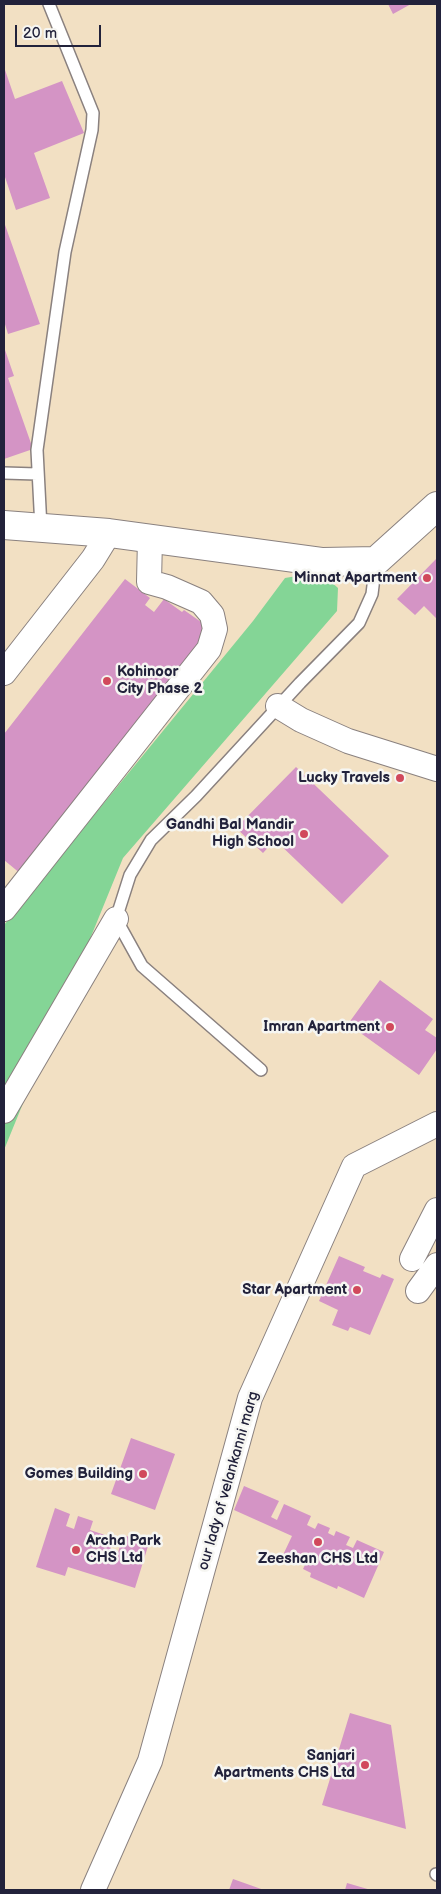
<!DOCTYPE html>
<html>
<head>
<meta charset="utf-8">
<style>
	body { margin:0 }
	#map { position:relative; width:441px; height:1894px; overflow:hidden; background:#f2e0c3; font-family:"Balsamiq Sans",sans-serif }
	canvas { display:block }
	.frame { position:absolute; inset:0; border:5px solid #22223b; pointer-events:none }
	.scale { position:absolute; left:15px; top:25px; width:86px; height:22px; box-sizing:border-box; border:2px solid #22223b; border-top:0; padding-left:6px; font-size:15px; line-height:18px; white-space:nowrap; color:#22223b; -webkit-text-stroke:4px #f6f6f2; paint-order:stroke }
</style>
</head>
<body>
<div id="map">
<canvas width="441" height="1894"></canvas>
<div class="frame"></div>
<div class="scale">20 m</div>
</div>
<script>
const g = document.querySelector('canvas').getContext('2d');
g.lineJoin = 'round';
function fillPath(path, color) {
  g.fillStyle = color;
  g.fill(path, 'evenodd');
}
function poly(rows) {
  const path = new Path2D();
  for (const r of rows) {
    path.moveTo(r[0], r[1]);
    for (let i = 2; i < r.length; i += 2) path.lineTo(r[i], r[i + 1]);
  }
  return path;
}
function stroke(path, color, width, dash) {
  g.strokeStyle = color;
  g.lineWidth = width;
  g.lineCap = dash ? 'butt' : 'round';
  g.setLineDash(dash || []);
  g.stroke(path);
}
function label(font, color, halo, rows, align = 'center') {
  g.font = font + ' "Balsamiq Sans",sans-serif';
  g.lineWidth = 5;
  g.setLineDash([]);
  g.textBaseline = 'middle';
  g.strokeStyle = halo;
  g.fillStyle = color;
  for (const [text, x, y, turn = 0] of rows) {
    g.save();
    g.translate(x, y);
    g.rotate((+turn || 0) * Math.PI / 180);
    g.textAlign = isNaN(turn) ? turn : align;
    if (halo) g.strokeText(text, 0, 0);
    g.fillText(text, 0, 0);
    g.restore();
  }
}
const green = poly([
	[320,572,338,588,337,611,123,858,4,1150,4,925,253,621,285,578]
]);
const building = poly([
	[388,4,411,4,393,14],
	[4,67,15,99,62,81,84,133,34,153,50,198,16,210,4,174],
	[4,222,40,324,8,334,4,321],
	[4,347,14,376,8,378,33,449,4,459],
	[437,558,437,619,424,606,415,615,397,599],
	[125,579,150,598,145,605,154,612,164,599,182,612,184,610,211,629,21,874,4,860,4,734],
	[296,767,389,856,342,904,275,840,263,853,236,828],
	[380,980,433,1019,425,1030,437,1038,437,1049,419,1075,348,1024],
	[339,1256,365,1267,363,1271,380,1278,382,1274,394,1279,370,1335,350,1327,348,1331,332,1325,338,1310,319,1301],
	[131,1438,175,1454,155,1510,111,1494],
	[244,1486,279,1501,271,1517,277,1520,284,1504,311,1516,307,1525,315,1529,318,1523,330,1528,328,1533,334,1536,336,1531,350,1537,346,1545,353,1548,357,1540,384,1552,364,1598,338,1586,337,1589,310,1577,311,1573,303,1569,305,1565,283,1555,292,1536,234,1510],
	[55,1508,70,1514,66,1526,74,1529,78,1516,93,1521,90,1530,114,1538,108,1557,116,1560,123,1535,149,1543,135,1588,68,1567,65,1576,36,1567],
	[350,1713,391,1725,406,1829,322,1805],
	[233,1879,264,1890,229,1890],
	[347,1883,371,1890,345,1890]
]);
const service = poly([
	[4,473,37,474],
	[41,528,37,450,65,252,92,130,93,113,49,4],
	[261,1070,142,966,116,919,130,875,151,840,196,796,300,683,359,623,372,594,376,561],
	[436,1874,437,1875]
]);
const minor = poly([
	[4,673,93,559,109,533],
	[278,706,301,720,348,741,437,769],
	[4,909,209,649,215,629,212,615,201,602,167,587,149,582,150,539],
	[4,1111,116,919],
	[412,1259,437,1210],
	[418,1291,437,1265],
	[93,1890,150,1761,250,1398,354,1166,437,1124]
]);
const tertiary = poly([
	[4,525,109,533,323,562,376,561,437,506]
]);
const markers = [
	[427,578,5,"#d1495b"],
	[107,681,5,"#d1495b"],
	[400,778,5,"#d1495b"],
	[304,834,5,"#d1495b"],
	[390,1027,5,"#d1495b"],
	[357,1290,5,"#d1495b"],
	[143,1474,5,"#d1495b"],
	[318,1542,5,"#d1495b"],
	[76,1550,5,"#d1495b"],
	[365,1765,5,"#d1495b"]
];
const poiNames = [
	["Minnat Apartment",417,578],
	["Kohinoor",117,672,"left"],
	["City Phase 2",117,689,"left"],
	["Lucky Travels",390,778],
	["Gandhi Bal Mandir",294,825],
	["High School",294,842],
	["Imran Apartment",380,1027],
	["Star Apartment",347,1290],
	["Gomes Building",133,1474],
	["Archa Park",86,1541,"left"],
	["CHS Ltd",86,1558,"left"],
	["Zeeshan CHS Ltd",318,1559,"center"],
	["Sanjari",355,1756],
	["Apartments CHS Ltd",355,1773]
];
const streetNames = [
	["our lady of velankanni marg",229,1481,-74]
];
fillPath(green, '#84d596');
fillPath(building, '#d494c5');
stroke(service, '#8a817f', 14);
stroke(minor, '#8a817f', 26);
stroke(tertiary, '#8a817f', 30);
stroke(service, '#fff', 11);
stroke(minor, '#fff', 24);
stroke(tertiary, '#fff', 28);
for (const [x, y, r, color] of markers) {
  const dot = new Path2D();
  dot.arc(x, y, r, 0, 2 * Math.PI);
  g.fillStyle = color;
  g.fill(dot);
  stroke(dot, '#f6f6f2', 2);
}
label('bold 15px', '#22223b', '#f6f6f2', poiNames, 'right');
label('15px', '#22223b', '#f6f6f2', streetNames);
</script>
</body>
</html>
